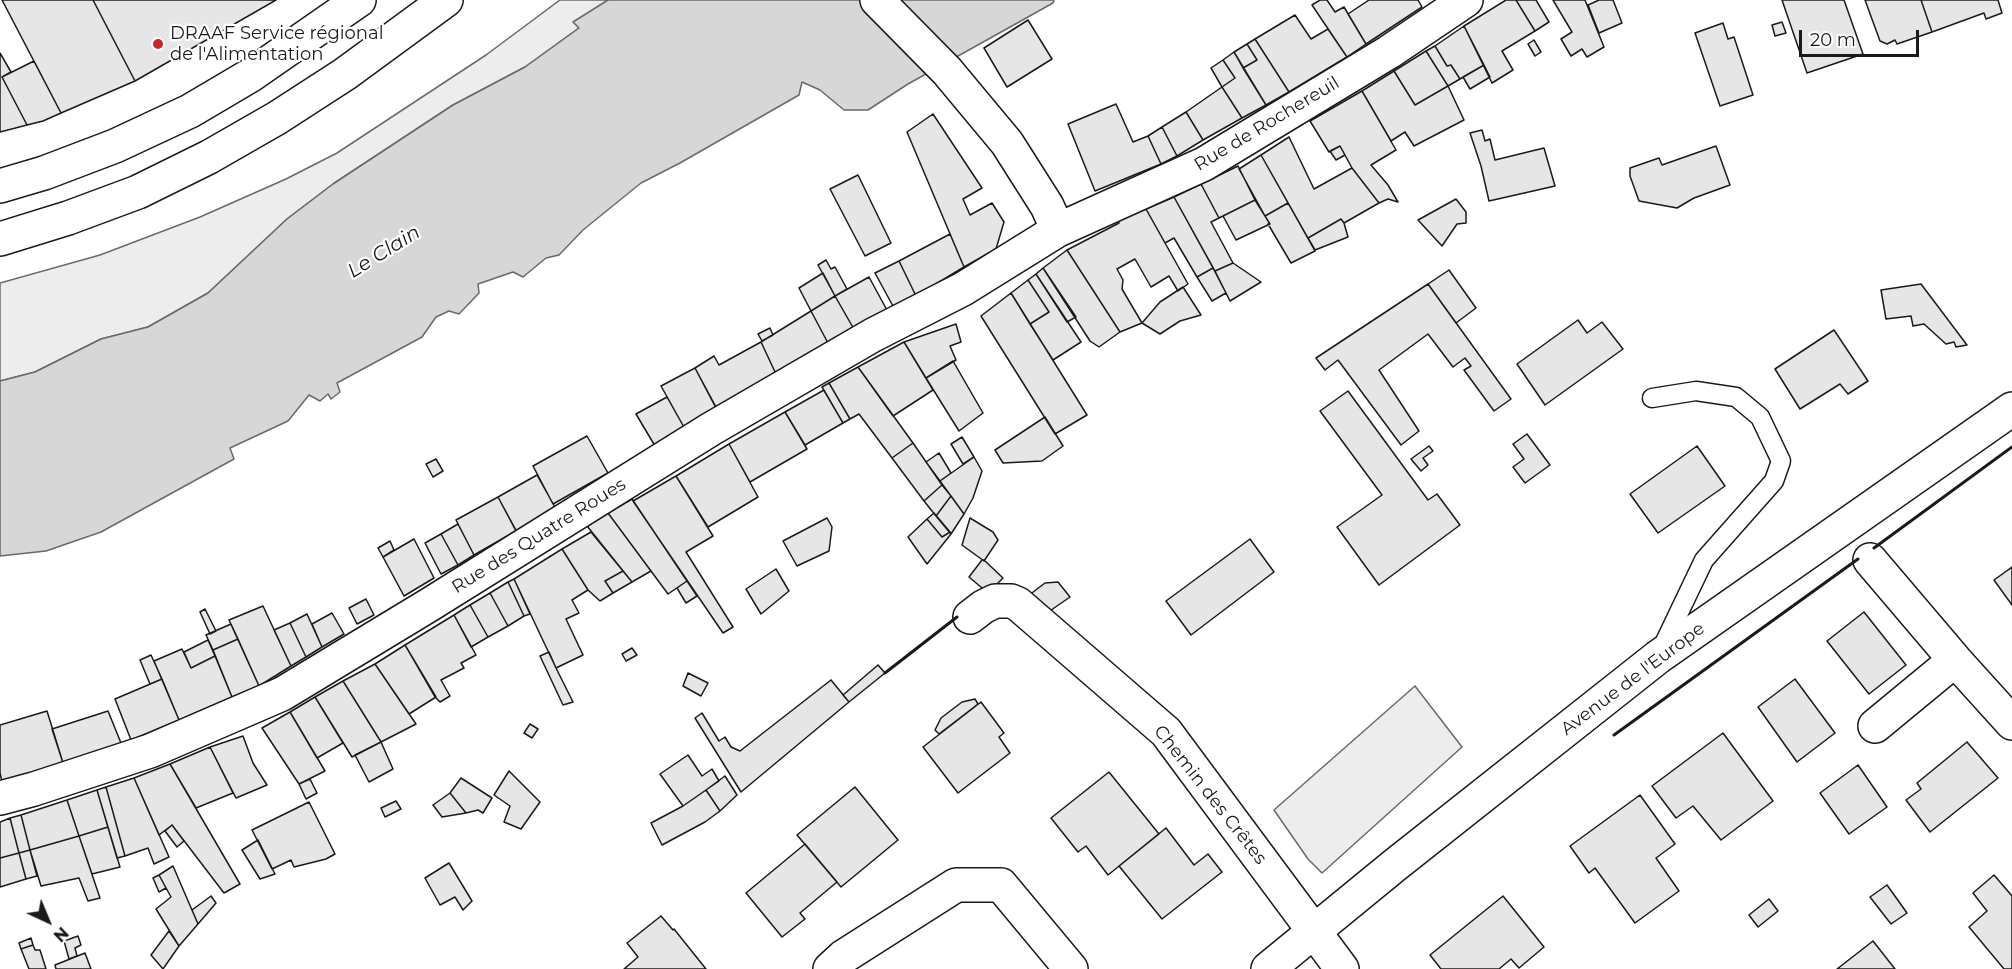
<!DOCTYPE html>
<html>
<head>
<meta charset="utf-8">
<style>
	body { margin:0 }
	#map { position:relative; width:2012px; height:969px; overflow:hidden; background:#fff; font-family:Montserrat,sans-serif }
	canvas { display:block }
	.north { position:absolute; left:18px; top:891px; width:60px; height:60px; -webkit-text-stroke:4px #fff; paint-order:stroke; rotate:136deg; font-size:16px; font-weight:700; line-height:24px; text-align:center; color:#1a1a1a }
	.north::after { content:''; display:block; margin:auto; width:21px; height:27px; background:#1a1a1a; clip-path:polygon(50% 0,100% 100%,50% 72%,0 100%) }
	.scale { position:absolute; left:1799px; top:30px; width:120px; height:27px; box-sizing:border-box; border:3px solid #1a1a1a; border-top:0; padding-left:8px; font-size:18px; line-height:21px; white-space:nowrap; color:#1a1a1a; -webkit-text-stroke:4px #fff; paint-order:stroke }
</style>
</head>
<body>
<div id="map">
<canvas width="2012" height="969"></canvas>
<div class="north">N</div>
<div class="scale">20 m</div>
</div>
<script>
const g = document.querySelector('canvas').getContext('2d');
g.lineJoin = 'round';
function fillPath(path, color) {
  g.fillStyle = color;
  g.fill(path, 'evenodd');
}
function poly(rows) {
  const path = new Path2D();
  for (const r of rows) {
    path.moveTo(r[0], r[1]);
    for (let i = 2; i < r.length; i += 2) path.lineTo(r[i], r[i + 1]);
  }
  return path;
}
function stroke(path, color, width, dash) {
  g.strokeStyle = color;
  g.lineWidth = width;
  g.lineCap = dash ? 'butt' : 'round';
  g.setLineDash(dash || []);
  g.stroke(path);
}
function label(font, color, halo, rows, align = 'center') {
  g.font = font + ' Montserrat,sans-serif';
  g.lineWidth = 4.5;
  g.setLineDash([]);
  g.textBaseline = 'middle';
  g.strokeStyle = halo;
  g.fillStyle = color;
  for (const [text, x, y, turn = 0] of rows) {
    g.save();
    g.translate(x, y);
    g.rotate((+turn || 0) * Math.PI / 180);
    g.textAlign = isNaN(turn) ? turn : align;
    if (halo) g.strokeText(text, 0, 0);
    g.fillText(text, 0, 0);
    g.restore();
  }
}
const built = poly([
	[560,0,608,0,574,22,579,28,525,67,453,105,333,184,287,219,208,293,148,327,101,339,35,372,0,381,0,283,100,255,200,217,286,179,337,153,486,55,560,0],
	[1415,686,1462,747,1322,873,1308,859,1274,810,1415,686]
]);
const water = poly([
	[608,0,1054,0,1053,3,908,84,868,110,844,110,820,90,802,82,799,95,680,163,641,183,583,230,559,255,546,258,523,277,513,272,478,284,479,293,459,314,449,311,436,317,422,337,337,383,340,392,331,399,328,394,320,401,309,395,288,421,230,448,234,459,101,532,46,551,0,556,0,381,35,372,101,339,148,327,208,293,287,219,333,184,453,105,525,67,579,28,573,22,608,0]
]);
const building = poly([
	[2,0,93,0,135,81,61,113,2,0],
	[93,0,276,0,135,81,93,0],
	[1320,0,1327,0,1335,12,1344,7,1366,44,1347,57,1312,5,1320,0],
	[1369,0,1418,0,1422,7,1366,44,1348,14,1369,0],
	[1506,0,1516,0,1535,31,1502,51,1513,70,1492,83,1464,26,1506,0],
	[1516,0,1536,0,1549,22,1535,31,1516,0],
	[1553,0,1585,0,1604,47,1587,57,1582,49,1571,56,1561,39,1572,32,1553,0],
	[1599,0,1613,0,1622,23,1599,33,1588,5,1599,0],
	[1782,0,1844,0,1863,54,1807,73,1782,0],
	[1865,0,1921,0,1932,32,1897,44,1895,40,1887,44,1880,41,1865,0],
	[1921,0,1998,0,2002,13,1986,19,1984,13,1932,32,1921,0],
	[1295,15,1311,39,1328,29,1347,57,1289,92,1255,39,1295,15],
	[1028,20,1052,59,1007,87,984,48,1028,20],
	[1782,22,1786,33,1775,36,1772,25,1782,22],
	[1723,23,1728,39,1734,37,1753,95,1720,106,1695,33,1723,23],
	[1464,26,1484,65,1460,79,1451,65,1447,66,1435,46,1464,26],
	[1255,39,1289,92,1266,105,1243,68,1257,60,1247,44,1255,39],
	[1534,40,1541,52,1535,56,1528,44,1534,40],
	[1247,44,1257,60,1243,68,1234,52,1247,44],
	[1435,46,1447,66,1451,65,1460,79,1448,86,1426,51,1435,46],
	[1426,51,1448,86,1415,105,1394,71,1426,51],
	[1234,52,1266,105,1242,118,1222,87,1235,78,1223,60,1234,52],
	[0,53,11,72,2,77,27,125,0,132,0,53],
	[1223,60,1235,78,1222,87,1211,68,1223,60],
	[34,61,61,113,43,121,27,125,2,77,34,61],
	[1484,65,1490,77,1470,89,1463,77,1484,65],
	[1394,71,1415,105,1448,86,1464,120,1414,146,1405,132,1391,141,1362,91,1394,71],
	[1222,87,1242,118,1203,140,1186,112,1222,87],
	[1362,91,1396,150,1371,165,1388,185,1398,202,1388,199,1379,203,1352,168,1340,146,1329,152,1310,121,1362,91],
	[1116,104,1133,142,1148,136,1161,164,1095,191,1068,124,1116,104],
	[1186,112,1203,140,1177,156,1162,127,1186,112],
	[933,114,982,188,963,199,970,215,992,203,1004,222,996,249,964,267,907,132,933,114],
	[1162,127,1177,156,1161,164,1148,136,1162,127],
	[1482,130,1485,141,1490,139,1495,160,1544,148,1555,186,1489,201,1481,166,1470,133,1482,130],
	[1289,137,1314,189,1352,168,1379,203,1344,223,1341,219,1308,238,1261,155,1289,137],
	[1340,146,1345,155,1336,160,1330,151,1340,146],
	[1716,146,1730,185,1694,198,1677,208,1639,201,1630,176,1630,168,1659,158,1662,165,1716,146],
	[1261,155,1288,203,1265,216,1239,169,1261,155],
	[1238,166,1255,200,1219,218,1201,184,1238,166],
	[858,175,891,243,865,256,830,189,858,175],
	[1201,184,1219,218,1211,222,1233,263,1215,271,1174,197,1201,184],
	[1174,197,1213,268,1197,277,1174,238,1165,243,1146,209,1174,197],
	[1456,199,1466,212,1466,223,1457,224,1442,246,1418,220,1456,199],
	[1255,200,1270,224,1236,240,1223,216,1255,200],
	[1288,203,1315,251,1291,263,1268,224,1270,224,1265,216,1288,203],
	[1146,209,1188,284,1178,291,1169,276,1151,287,1135,259,1117,269,1123,280,1122,289,1142,323,1120,332,1067,250,1119,223,1117,220,1146,209],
	[1341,219,1344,223,1348,237,1315,250,1308,238,1341,219],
	[950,234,964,267,916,296,899,261,950,234],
	[1067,250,1120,332,1099,347,1090,341,1043,268,1067,250],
	[826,260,831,269,835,267,847,289,835,296,818,265,826,260],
	[899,261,916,296,894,308,875,273,899,261],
	[1233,263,1261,282,1230,301,1215,271,1233,263],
	[1043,268,1076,317,1067,322,1036,274,1043,268],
	[1213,268,1226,293,1212,301,1197,277,1213,268],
	[1449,270,1476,308,1456,323,1428,284,1449,270],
	[823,273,835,296,811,311,799,288,823,273],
	[1036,274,1081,342,1053,360,1030,324,1049,312,1028,280,1036,274],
	[869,277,888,312,855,331,835,296,869,277],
	[1028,280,1049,312,1030,324,1011,293,1028,280],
	[1428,284,1511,399,1494,411,1464,370,1471,366,1465,358,1453,367,1428,334,1379,370,1419,431,1401,445,1338,360,1325,370,1316,358,1428,284],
	[1921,284,1967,345,1956,347,1954,342,1946,344,1924,324,1913,326,1911,316,1886,319,1881,290,1921,284],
	[1183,287,1201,315,1180,321,1160,334,1142,323,1160,302,1183,287],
	[1011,293,1087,415,1055,434,981,316,1011,293],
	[835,296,855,331,829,345,811,311,835,296],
	[811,311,829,345,776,374,761,342,811,311],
	[1578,320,1587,333,1602,322,1623,349,1545,405,1517,364,1578,320],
	[956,324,961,342,950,346,956,360,926,378,904,342,956,324],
	[770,328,773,335,762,341,758,334,770,328],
	[1834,330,1868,381,1848,394,1840,384,1800,409,1775,369,1834,330],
	[761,342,776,374,716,407,695,368,714,356,719,365,761,342],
	[904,342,933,390,893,416,858,367,904,342],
	[953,361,983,413,959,431,926,378,953,361],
	[858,367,913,443,892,458,859,414,850,419,829,383,858,367],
	[695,368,717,410,685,429,661,386,695,368],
	[829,383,850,419,843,423,822,387,829,383],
	[824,390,843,423,805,445,785,412,824,390],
	[1348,391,1428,500,1437,494,1460,525,1379,585,1337,527,1382,495,1320,411,1348,391],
	[667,397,685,429,655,446,636,414,667,397],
	[785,412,807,449,750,482,729,444,785,412],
	[1045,417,1063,446,1042,461,1003,463,995,450,1045,417],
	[1527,434,1550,465,1525,483,1513,467,1524,459,1513,444,1527,434],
	[587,436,608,473,553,504,533,466,587,436],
	[962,437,974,457,963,464,951,444,962,437],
	[913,443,942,485,924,501,892,458,913,443],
	[729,444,758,497,708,527,676,476,729,444],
	[1429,446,1433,451,1423,458,1428,465,1421,471,1411,459,1429,446],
	[1697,446,1725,486,1658,533,1630,494,1697,446],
	[939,453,951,473,940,481,926,462,939,453],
	[974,457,982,471,973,498,964,514,940,481,974,457],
	[436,459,443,471,433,477,426,464,436,459],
	[537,475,556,509,518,534,498,497,537,475],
	[676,476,713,536,686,552,733,627,723,633,633,501,676,476],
	[942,485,951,496,936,516,924,501,942,485],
	[951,496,964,514,951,534,936,516,951,496],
	[498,497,516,531,474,555,456,520,498,497],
	[632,499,687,581,668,594,608,513,632,499],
	[608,513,651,571,632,582,587,526,608,513],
	[934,513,950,532,942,537,927,519,934,513],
	[827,518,832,527,829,551,797,566,783,541,827,518],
	[970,518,993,532,998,540,984,561,962,545,970,518],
	[927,519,942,537,950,532,951,534,927,564,908,537,927,519],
	[458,524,474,555,458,565,441,534,458,524],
	[591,532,623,571,605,581,613,593,600,601,588,590,562,549,591,532],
	[441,534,458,565,441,574,425,543,441,534],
	[414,539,434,578,404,596,383,557,414,539],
	[1250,539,1274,572,1191,635,1166,601,1250,539],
	[390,541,394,550,383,557,378,548,390,541],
	[562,549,588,590,572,600,579,613,566,619,583,655,556,668,514,579,562,549],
	[982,560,984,560,1003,578,988,593,969,577,982,560],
	[2012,567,2012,605,1994,580,2012,567],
	[776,569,789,591,761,614,746,589,776,569],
	[623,571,632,582,613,593,605,581,623,571],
	[514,579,530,614,524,616,508,582,514,579],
	[687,581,697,596,686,603,677,588,687,581],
	[508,582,524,616,508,626,490,593,508,582],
	[1058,582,1070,597,1044,615,1024,599,1045,583,1058,582],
	[490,593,508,626,488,637,470,605,490,593],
	[366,599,374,615,357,624,349,608,366,599],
	[470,605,488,637,471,647,454,615,470,605],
	[263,606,291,666,259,686,229,620,263,606],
	[205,609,216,631,210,634,200,612,205,609],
	[1864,612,1906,665,1869,694,1827,641,1864,612],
	[332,613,344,634,322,647,312,624,332,613],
	[307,614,322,647,306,657,290,623,307,614],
	[454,615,476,655,461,663,464,668,441,680,450,696,440,702,435,697,405,645,454,615],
	[290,623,306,657,291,666,274,630,290,623],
	[231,624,238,639,213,650,206,635,231,624],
	[238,639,259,686,232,697,213,650,238,639],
	[208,640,215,656,191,668,184,652,208,640],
	[405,645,436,697,409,714,375,664,405,645],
	[632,648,637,655,626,661,622,654,632,648],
	[182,649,191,668,215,656,232,697,179,720,154,661,182,649],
	[549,652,556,668,573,702,563,705,540,656,549,652],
	[151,655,162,679,150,684,140,660,151,655],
	[375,664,416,724,381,742,343,681,375,664],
	[878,665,885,673,849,702,843,695,878,665],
	[688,673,708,683,701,696,683,686,688,673],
	[162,679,179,720,131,740,115,699,162,679],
	[1795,679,1835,733,1797,762,1758,707,1795,679],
	[831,680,849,702,741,792,695,718,702,713,719,741,725,737,731,747,740,751,831,680],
	[343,681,381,742,352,757,315,697,343,681],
	[315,697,343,743,317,758,290,712,315,697],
	[975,699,978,704,939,734,935,730,941,718,962,702,975,699],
	[981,702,1004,733,999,737,1010,753,958,793,923,747,981,702],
	[47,711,63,763,2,782,0,773,0,725,47,711],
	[108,711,121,743,63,763,52,729,108,711],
	[290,712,325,771,299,784,262,728,290,712],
	[530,724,538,729,532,738,524,733,530,724],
	[1723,733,1773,801,1721,840,1693,806,1676,818,1652,786,1723,733],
	[243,736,253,763,267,785,236,798,210,747,243,736],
	[381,742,393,769,369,782,355,755,381,742],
	[1967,742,1998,778,1930,832,1906,800,1921,789,1917,783,1967,742],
	[210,747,233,793,196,808,170,764,210,747],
	[688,755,702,776,712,769,719,781,683,806,660,774,688,755],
	[170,764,240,884,224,893,172,825,159,835,134,778,170,764],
	[1858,765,1887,807,1849,834,1820,793,1858,765],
	[509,771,540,802,521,829,504,822,510,806,494,795,509,771],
	[1109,772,1159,834,1108,875,1086,846,1078,852,1051,818,1109,772],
	[725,776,737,795,720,811,706,790,725,776],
	[134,778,169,857,154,864,148,848,125,856,106,787,134,778],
	[461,778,492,798,483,813,478,810,466,813,450,793,461,778],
	[310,779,317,793,306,799,299,784,310,779],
	[106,787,125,856,117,858,97,790,106,787],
	[855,787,898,840,841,887,797,835,855,787],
	[97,790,108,827,79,836,67,800,97,790],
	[706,790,720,811,705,822,662,845,651,823,683,806,706,790],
	[450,793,466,813,442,817,433,805,450,793],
	[1640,795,1675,844,1656,858,1679,891,1635,923,1595,868,1589,873,1570,846,1640,795],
	[67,800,79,836,30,850,21,815,67,800],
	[396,801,401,809,385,817,381,808,396,801],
	[309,802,335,854,326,859,294,867,291,860,272,869,252,830,309,802],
	[21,815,30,850,19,853,10,818,21,815],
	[10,818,19,853,0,858,0,822,10,818],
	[172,825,184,841,177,847,165,831,172,825],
	[108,827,120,867,92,874,79,836,108,827],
	[1166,828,1194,865,1208,854,1222,872,1162,919,1119,866,1166,828],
	[79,836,100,898,88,901,79,878,41,886,30,850,79,836],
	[258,840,275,874,260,879,242,850,258,840],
	[805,844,837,882,800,913,805,919,782,937,746,893,805,844],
	[30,850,37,876,26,879,19,853,30,850],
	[19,853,26,879,0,887,0,858,19,853],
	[449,863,472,901,463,910,455,897,440,905,425,878,449,863],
	[173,866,198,924,179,946,156,909,171,897,159,875,173,866],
	[159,875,166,888,159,892,153,878,159,875],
	[1994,875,2012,896,2012,969,2004,969,1969,927,1987,911,1973,893,1994,875],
	[1887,885,1907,913,1891,924,1870,897,1887,885],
	[211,896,216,903,198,924,192,910,211,896],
	[1503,896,1544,947,1519,968,1511,959,1499,969,1441,969,1430,955,1503,896],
	[1769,899,1778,911,1758,927,1749,915,1769,899],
	[661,916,673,930,674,929,706,969,624,969,638,957,627,943,661,916],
	[169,931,179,946,163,969,151,955,169,931],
	[78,936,81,945,75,948,77,956,69,959,64,941,78,936],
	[31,938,33,945,21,949,19,943,31,938],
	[1873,941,1895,969,1837,969,1873,941],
	[33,945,35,950,40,950,46,969,29,969,21,949,33,945],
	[85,953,91,969,56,969,55,965,85,953]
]);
const lane = poly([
	[1652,398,1696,391,1736,397,1760,417,1781,461,1774,481,1704,560,1661,650]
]);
const street = poly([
	[877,0,947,71,1007,143,1047,206,1058,230],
	[1870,560,1955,660,2012,723],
	[970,617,983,607,995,601,1011,601,1018,604,1166,732,1342,969],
	[1875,726,1955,660],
	[0,798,34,789,150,751,282,694,429,605,711,429,873,335,963,289,1058,230,1204,164,1389,52,1466,0],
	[830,969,843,957,956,885,1001,885,1071,969]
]);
const secondary = poly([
	[0,186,44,173,115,146,190,111,251,75,359,0],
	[0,239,68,218,138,192,209,157,277,118,345,74,446,0],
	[1268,969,1395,865,1658,657,2012,409]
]);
const wall = poly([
	[1874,548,2012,447],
	[885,673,957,617],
	[1614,735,1858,559]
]);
const markers = [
	[158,44,6,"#c62828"]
];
const poiNames = [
	["DRAAF Service régional",170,34],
	["de l'Alimentation",170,55]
];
const streetNames = [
	["Rue de Rochereuil",1267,124,-31],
	["Rue des Quatre Roues",539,536,-32],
	["Avenue de l'Europe",1633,679,-37],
	["Chemin des Crêtes",1210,795,52]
];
const waterNames = [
	["Le Clain",384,252,-32]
];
fillPath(built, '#ededed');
stroke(built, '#6a6a6a', 1.5);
fillPath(water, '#d7d7d7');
stroke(water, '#6a6a6a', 1.5);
fillPath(building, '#e6e6e6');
stroke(building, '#1a1a1a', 1.5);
stroke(lane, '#1a1a1a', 21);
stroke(street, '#1a1a1a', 36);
stroke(secondary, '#1a1a1a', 36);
stroke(lane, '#fff', 18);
stroke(street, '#fff', 33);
stroke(secondary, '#fff', 33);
stroke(wall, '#1a1a1a', 3);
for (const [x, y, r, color] of markers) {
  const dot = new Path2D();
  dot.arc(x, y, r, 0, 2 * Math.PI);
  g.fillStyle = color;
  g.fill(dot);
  stroke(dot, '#fff', 2);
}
label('18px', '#1a1a1a', '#fff', poiNames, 'left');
label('18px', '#1a1a1a', '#fff', streetNames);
label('italic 20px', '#1a1a1a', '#fff', waterNames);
</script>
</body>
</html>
